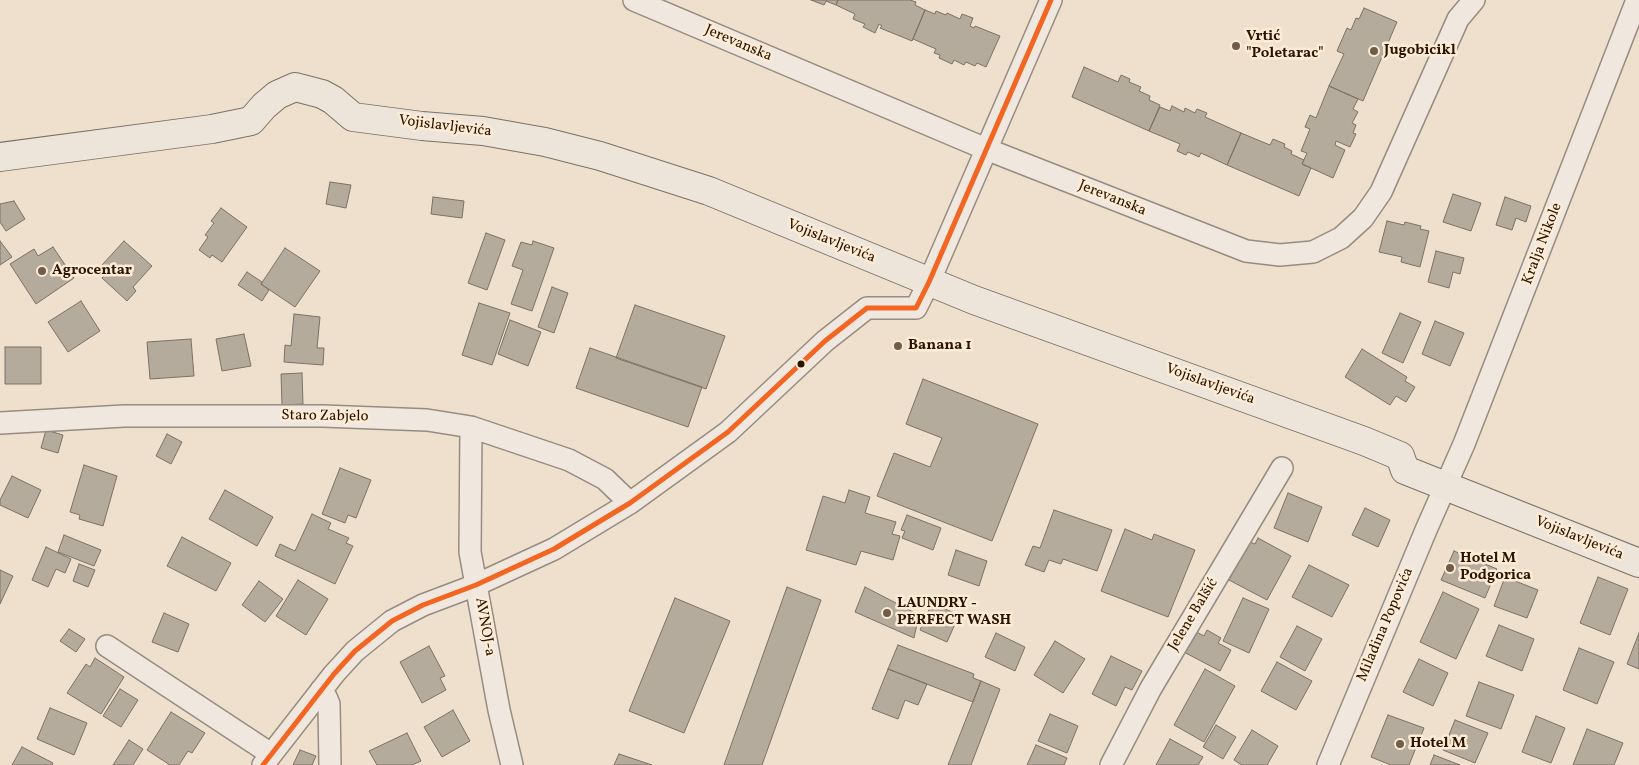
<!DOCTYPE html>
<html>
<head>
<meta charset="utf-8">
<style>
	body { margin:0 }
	canvas { display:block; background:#eee0cd }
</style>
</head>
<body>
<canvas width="1639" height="765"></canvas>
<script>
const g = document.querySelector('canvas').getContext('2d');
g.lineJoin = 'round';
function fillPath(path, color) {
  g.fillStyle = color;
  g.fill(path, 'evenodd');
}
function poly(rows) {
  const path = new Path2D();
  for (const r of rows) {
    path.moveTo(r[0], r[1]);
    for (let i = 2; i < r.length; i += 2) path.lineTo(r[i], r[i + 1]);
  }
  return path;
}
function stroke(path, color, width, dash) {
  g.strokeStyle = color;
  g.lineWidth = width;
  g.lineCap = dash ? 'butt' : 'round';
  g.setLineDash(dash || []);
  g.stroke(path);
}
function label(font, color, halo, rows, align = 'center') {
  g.font = font + ' Vollkorn,serif';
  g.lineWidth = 5;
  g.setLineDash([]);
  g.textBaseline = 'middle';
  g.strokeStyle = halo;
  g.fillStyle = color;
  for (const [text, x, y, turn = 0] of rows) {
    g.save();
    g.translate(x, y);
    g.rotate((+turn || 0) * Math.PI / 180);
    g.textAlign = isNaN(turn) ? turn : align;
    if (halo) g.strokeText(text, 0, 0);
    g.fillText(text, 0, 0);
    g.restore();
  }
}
const building = poly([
	[811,0,838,0,836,5,826,1,824,5,811,0],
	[838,0,910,0,916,2,915,5,925,10,912,41,880,28,882,26,879,24,875,33,863,27,865,24,853,19,855,14,836,5,838,0],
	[1364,8,1397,22,1363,101,1329,86,1344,54,1337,51,1347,28,1351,30,1356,18,1359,19,1364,8],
	[925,10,935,14,936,11,946,15,947,13,960,19,962,14,973,18,970,26,974,28,975,26,1000,36,986,67,977,63,975,66,966,62,964,65,954,60,952,64,939,58,940,55,934,53,936,49,913,39,925,10],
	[1084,67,1118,82,1121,75,1130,79,1129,82,1141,87,1139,91,1150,96,1149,100,1160,105,1149,131,1072,97,1084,67],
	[1329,86,1358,99,1353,109,1358,112,1352,123,1356,125,1353,133,1356,134,1350,147,1336,141,1335,145,1345,150,1333,178,1302,164,1307,153,1301,151,1310,129,1305,127,1310,115,1316,118,1329,86],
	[1172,106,1184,112,1185,108,1195,113,1197,109,1207,113,1205,117,1241,133,1227,165,1201,153,1199,157,1188,152,1186,155,1177,151,1180,144,1149,131,1160,107,1170,111,1172,106],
	[1241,133,1270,145,1273,139,1285,144,1284,147,1292,151,1291,154,1304,160,1302,164,1311,168,1299,196,1227,165,1241,133],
	[330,182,351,185,346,208,326,204,330,182],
	[1453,194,1481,203,1471,231,1443,222,1453,194],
	[433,197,464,201,462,218,431,214,433,197],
	[1505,197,1531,206,1526,222,1516,218,1512,230,1496,225,1505,197],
	[14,201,25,219,6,231,0,222,0,204,14,201],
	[221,208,247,227,222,262,212,255,210,258,199,250,208,237,205,235,214,223,211,221,221,208],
	[1387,221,1404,225,1405,222,1421,226,1420,229,1429,231,1420,267,1401,262,1402,257,1379,252,1387,221],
	[486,233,505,240,487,290,468,283,486,233],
	[0,241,12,257,0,265,0,241],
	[124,241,152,266,133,287,136,291,127,301,102,278,109,271,102,265,124,241],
	[533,241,554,248,532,311,511,304,523,270,512,266,521,242,532,245,533,241],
	[53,247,74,278,36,304,10,264,34,249,38,256,53,247],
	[285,248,320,271,295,307,261,284,285,248],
	[1436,251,1464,258,1460,274,1453,272,1449,288,1428,282,1436,251],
	[247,272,262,282,261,284,269,290,262,301,238,285,247,272],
	[552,287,568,293,554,333,538,327,552,287],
	[81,301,100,331,68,352,48,322,81,301],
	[479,303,510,313,492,365,462,355,479,303],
	[635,305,725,336,706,389,616,358,635,305],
	[1400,313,1421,322,1403,363,1382,353,1400,313],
	[294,314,320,317,317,348,324,348,323,365,284,362,285,345,291,346,294,314],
	[510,320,541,332,528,366,498,354,510,320],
	[1435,321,1464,333,1450,366,1422,354,1435,321],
	[244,334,251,366,222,371,216,339,244,334],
	[191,339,194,376,150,379,147,342,191,339],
	[5,347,41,347,41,384,5,384,5,347],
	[590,348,702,387,688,427,576,388,590,348],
	[1362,349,1407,377,1405,381,1415,387,1406,402,1396,396,1390,405,1345,377,1362,349],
	[302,373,303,404,282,405,281,374,302,373],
	[923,379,1038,424,992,541,877,496,894,453,930,467,942,438,906,424,923,379],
	[46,430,63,435,58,453,41,448,46,430],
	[167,434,182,442,171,464,156,456,167,434],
	[84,465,117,476,103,526,79,519,80,515,70,512,84,465],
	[340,468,371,480,356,518,348,515,345,523,322,514,340,468],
	[12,476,41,490,28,518,0,505,0,500,12,476],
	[225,490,273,517,257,546,209,519,225,490],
	[849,490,870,497,865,513,896,522,892,534,900,536,893,560,861,551,856,565,806,550,823,496,845,503,849,490],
	[1288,493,1322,507,1308,542,1274,528,1288,493],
	[1365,508,1390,520,1378,547,1352,535,1365,508],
	[1054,510,1112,530,1097,571,1063,559,1061,564,1049,560,1044,572,1025,565,1033,546,1040,548,1054,510],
	[312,514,331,523,328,529,349,538,346,543,353,546,335,584,275,556,280,544,295,551,312,514],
	[907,515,941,528,933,550,902,538,905,531,901,530,907,515],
	[1125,529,1152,540,1154,534,1195,550,1168,617,1101,591,1125,529],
	[64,535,101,550,94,566,58,552,64,535],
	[182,537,231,563,216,591,167,566,182,537],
	[1258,538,1291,556,1267,600,1229,580,1250,542,1255,544,1258,538],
	[46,547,71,559,65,573,56,569,48,587,32,580,46,547],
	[956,550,987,561,979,586,948,575,956,550],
	[1454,551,1497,569,1485,598,1441,580,1454,551],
	[79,564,95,570,88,587,73,581,79,564],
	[1309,565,1349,585,1332,617,1292,597,1309,565],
	[0,570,13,576,0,604,0,570],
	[1505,577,1538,590,1527,618,1494,606,1505,577],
	[1598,577,1628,589,1610,635,1580,623,1598,577],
	[298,580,328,599,306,635,276,616,298,580],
	[259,581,283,599,265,622,242,605,259,581],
	[787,587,821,600,762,765,724,765,787,587],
	[865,587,919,615,914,638,855,612,865,587],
	[1443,592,1479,609,1456,659,1420,642,1443,592],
	[675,598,730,621,684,733,629,711,675,598],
	[1243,598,1269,609,1249,653,1223,641,1243,598],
	[932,603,959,615,947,642,920,630,932,603],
	[164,613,189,624,178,652,152,642,164,613],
	[1499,625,1534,639,1522,671,1486,656,1499,625],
	[1297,626,1322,639,1305,671,1280,657,1297,626],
	[69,629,85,639,76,652,60,641,69,629],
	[1191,629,1204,636,1207,630,1221,638,1218,643,1231,650,1220,671,1180,650,1191,629],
	[996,633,1025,647,1015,671,985,657,996,633],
	[1639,633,1639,669,1627,664,1639,633],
	[1055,641,1085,659,1063,693,1034,675,1055,641],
	[898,645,974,674,973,678,981,681,973,702,888,669,898,645],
	[429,646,445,676,440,678,446,690,422,703,400,662,429,646],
	[1579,648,1614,662,1597,704,1563,690,1579,648],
	[1111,656,1142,671,1132,690,1125,687,1116,706,1092,694,1111,656],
	[95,658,124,677,101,714,67,693,86,664,90,667,95,658],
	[1419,659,1448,673,1433,706,1403,692,1419,659],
	[1277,662,1312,681,1296,710,1261,691,1277,662],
	[888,669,927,684,918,705,905,700,898,719,872,709,888,669],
	[1205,669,1235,686,1204,742,1174,725,1205,669],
	[981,681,1000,689,971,765,948,765,981,681],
	[1479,682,1514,695,1501,729,1466,716,1479,682],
	[120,689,138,700,121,727,103,716,120,689],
	[50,708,87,723,74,755,37,739,50,708],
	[453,710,470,741,442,757,424,727,453,710],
	[171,712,205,733,192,753,188,751,179,765,170,765,147,750,171,712],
	[1050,714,1078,726,1067,753,1038,741,1050,714],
	[1388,715,1424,728,1409,765,1391,765,1371,757,1388,715],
	[1536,716,1565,728,1551,763,1522,752,1536,716],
	[1455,720,1488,733,1475,763,1443,750,1455,720],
	[1216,725,1236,737,1223,759,1203,747,1216,725],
	[1587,729,1623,743,1614,765,1573,765,1587,729],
	[1252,730,1278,746,1267,765,1242,765,1234,760,1252,730],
	[407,733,421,761,412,765,377,765,369,751,407,733],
	[1170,739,1203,757,1198,765,1156,765,1170,739],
	[129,740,143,749,133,765,113,765,129,740],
	[1036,745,1067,758,1064,765,1027,765,1036,745],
	[22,747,53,763,52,765,12,765,22,747],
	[300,750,316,756,312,765,293,765,300,750],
	[619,754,652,765,614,765,619,754],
	[1434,755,1460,765,1430,765,1434,755]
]);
const minor = poly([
	[634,0,986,149,1246,251,1280,255,1313,252,1341,238,1363,218,1381,192,1458,19,1474,0],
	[0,423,124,416,323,416,427,420,471,427,569,460,605,479,630,503],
	[471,427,470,552,499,710,512,765],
	[107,646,271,754],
	[321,690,326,697,329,704,330,765],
	[263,765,334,674,355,651,392,621,423,605,476,585,554,549,630,503,728,432,825,341,867,308,916,308,929,282,1051,0],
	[1111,765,1151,688,1282,468],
	[1328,765,1426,530,1464,444,1637,0]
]);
const primary = poly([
	[0,157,212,129,251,121,264,106,277,95,295,87,322,94,333,100,353,117,422,126,483,131,545,142,600,156,709,191,974,300,1364,441,1400,456,1405,470,1639,563]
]);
const bus1 = poly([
	[263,765,334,674,355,651,392,621,423,605,476,585,554,549,630,503,728,432,825,341,867,308,916,308,929,282,1051,0]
]);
const markers = [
	[1236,46,5,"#705c48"],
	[1374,51,5,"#705c48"],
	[42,271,5,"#705c48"],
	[898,346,5,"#705c48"],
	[801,364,4.5,"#2c1500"],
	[1450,568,5,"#705c48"],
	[887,613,5,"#705c48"],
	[1400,744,5,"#705c48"]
];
const poiNames = [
	["Vrtić",1246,37],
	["\"Poletarac\"",1246,54],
	["Jugobicikl",1384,51],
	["Agrocentar",52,271],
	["Banana 1",908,346],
	["Hotel M",1460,559],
	["Podgorica",1460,576],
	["LAUNDRY -",897,604],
	["PERFECT WASH",897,621],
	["Hotel M",1410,744]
];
const streetNames = [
	["Jerevanska",738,44,23],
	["Vojislavljevića",445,127,7],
	["Jerevanska",1112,199,22],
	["Vojislavljevića",831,242,22],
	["Kralja Nikole",1543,244,-69],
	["Vojislavljevića",1210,385,20],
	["Staro Zabjelo",325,417,1],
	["Vojislavljevića",1579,539,22],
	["Jelene Balšić",1194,615,-59],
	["Miladina Popovića",1386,625,-67],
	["AVNOJ-a",484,627,80]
];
fillPath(building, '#b5ab9d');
stroke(building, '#7c7164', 1);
stroke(minor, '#978c7f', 24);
stroke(primary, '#7c7164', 30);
stroke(minor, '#f0e8df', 21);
stroke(primary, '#ede5da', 28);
stroke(bus1, '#f26522', 5);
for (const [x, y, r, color] of markers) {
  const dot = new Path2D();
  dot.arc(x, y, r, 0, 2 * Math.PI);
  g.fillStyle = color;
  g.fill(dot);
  stroke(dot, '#fcecd6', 2);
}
label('bold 15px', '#2c1500', '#fcecd6', poiNames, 'left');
label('15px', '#2c1500', '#fcecd6', streetNames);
</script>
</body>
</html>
